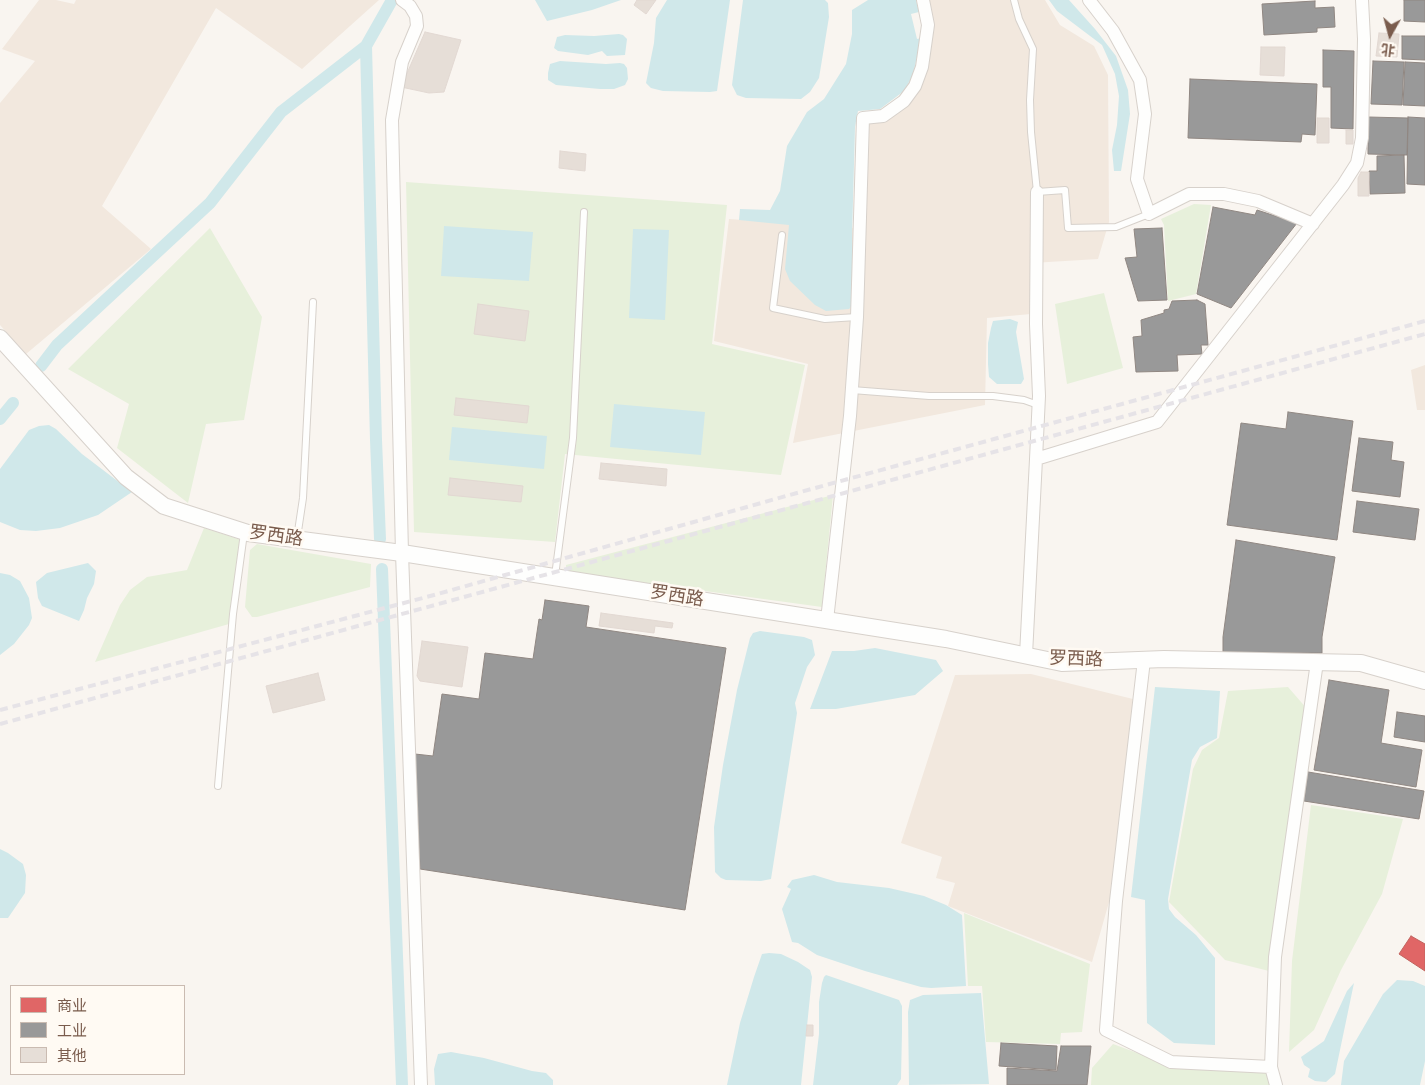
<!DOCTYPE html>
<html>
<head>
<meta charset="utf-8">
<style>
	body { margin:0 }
	#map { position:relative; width:1425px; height:1085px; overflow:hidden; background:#f9f5f0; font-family:Quicksand,"Noto Sans SC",sans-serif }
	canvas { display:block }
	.legend { position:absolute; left:10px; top:985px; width:175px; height:90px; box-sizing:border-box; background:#fffaf3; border:1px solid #cabbb1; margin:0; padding:6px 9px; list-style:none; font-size:15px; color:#7a5c4d }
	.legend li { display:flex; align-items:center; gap:10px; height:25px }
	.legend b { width:25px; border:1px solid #cabbb1 }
	.north { position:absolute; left:1365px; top:10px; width:50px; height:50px; -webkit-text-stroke:4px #fffaf3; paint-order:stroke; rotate:187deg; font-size:14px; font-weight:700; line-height:20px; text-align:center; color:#7a5c4d }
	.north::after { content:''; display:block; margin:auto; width:18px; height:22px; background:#7a5c4d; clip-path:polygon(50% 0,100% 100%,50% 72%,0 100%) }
</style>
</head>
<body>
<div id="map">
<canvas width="1425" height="1085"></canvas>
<ul class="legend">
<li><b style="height:14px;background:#e06666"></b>商业</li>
<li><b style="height:14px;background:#999"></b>工业</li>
<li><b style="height:14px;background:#e6ded7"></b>其他</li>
</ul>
<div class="north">北</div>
</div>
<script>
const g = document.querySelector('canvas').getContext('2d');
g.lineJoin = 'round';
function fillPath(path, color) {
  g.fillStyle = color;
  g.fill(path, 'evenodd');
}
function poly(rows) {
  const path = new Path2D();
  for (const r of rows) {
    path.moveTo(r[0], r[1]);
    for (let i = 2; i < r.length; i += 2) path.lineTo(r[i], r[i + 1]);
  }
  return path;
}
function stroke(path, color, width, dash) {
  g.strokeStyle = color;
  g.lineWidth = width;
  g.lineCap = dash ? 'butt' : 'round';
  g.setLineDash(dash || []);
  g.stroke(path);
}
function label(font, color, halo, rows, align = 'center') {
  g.font = font + ' Quicksand,"Noto Sans SC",sans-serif';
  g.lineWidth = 5;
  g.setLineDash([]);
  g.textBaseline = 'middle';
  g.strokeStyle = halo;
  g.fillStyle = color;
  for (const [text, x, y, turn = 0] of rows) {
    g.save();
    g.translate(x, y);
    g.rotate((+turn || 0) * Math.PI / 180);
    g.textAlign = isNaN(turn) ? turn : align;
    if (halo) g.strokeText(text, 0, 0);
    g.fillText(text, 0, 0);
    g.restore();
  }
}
const residential = poly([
	[39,0,56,0,74,4,76,0,379,0,302,69,216,8,102,206,151,249,26,354,0,325,0,103,35,61,2,49],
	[919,0,1045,0,1060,25,1094,46,1108,75,1109,222,1098,259,1032,263,1031,314,987,318,985,405,793,443,808,364,714,341,729,219,855,228,859,115,888,108,908,90,918,69,924,32],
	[1425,365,1425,410,1417,410,1411,370],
	[1031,674,1133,699,1111,895,1092,962,948,906,955,883,936,878,942,857,901,843,955,675]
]);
const green = poly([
	[406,182,727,205,712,344,805,365,781,475,565,454,555,542,414,532],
	[1194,204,1211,205,1196,294,1168,301,1164,225,1161,219],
	[210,228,262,317,244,420,206,424,188,503,117,448,129,404,68,369],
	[1104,293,1123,368,1067,384,1055,304],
	[833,495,822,607,566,572,566,565],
	[204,528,241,540,229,624,95,662,120,605,130,590,147,577,187,570],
	[257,544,371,564,370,587,257,617,252,617,245,607,247,584,250,550],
	[1288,687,1308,710,1269,971,1225,960,1169,902,1193,769,1202,750,1219,738,1228,691],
	[1311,805,1403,819,1382,894,1341,970,1314,1030,1289,1052,1292,961],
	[964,913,1090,964,1082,1032,1061,1033,1060,1044,986,1042,982,986,968,986],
	[1113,1044,1178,1068,1266,1072,1271,1085,1091,1085,1092,1068]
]);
const water = poly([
	[535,0,621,0,592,10,547,21],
	[667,0,730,0,717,91,710,92,663,91,651,88,646,83,654,43,656,18],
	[743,0,825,0,828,3,829,17,819,78,810,92,801,99,746,98,737,95,732,85],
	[868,0,916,0,919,12,911,14,917,39,921,38,913,75,904,91,880,109,858,111,855,127,852,237,853,305,849,309,826,311,815,305,790,281,785,269,789,225,739,220,740,209,770,210,780,191,787,146,807,112,824,99,846,64,852,34,852,10],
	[1049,0,1069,0,1095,29,1116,56,1128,90,1130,114,1121,171,1114,171,1112,150,1117,125,1119,96,1115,74,1102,45,1057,11],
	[619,34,623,35,627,39,625,55,607,56,602,51,588,55,558,51,554,48,557,37,565,35,594,36],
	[560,61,606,64,620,63,624,64,627,68,628,79,625,85,614,89,600,89,556,85,548,80,548,73,550,64],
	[444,226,533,232,529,281,441,276],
	[633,229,669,230,665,320,629,318],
	[1010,319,1018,322,1016,332,1024,379,1021,384,997,384,989,377,988,364,988,343,991,328,993,321],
	[614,404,705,412,701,455,610,447],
	[49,425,56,429,82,454,132,492,98,515,60,528,36,531,20,530,0,522,0,469,29,430,39,426],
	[452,427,547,436,544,469,449,460],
	[88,563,96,571,94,584,87,598,84,610,79,621,42,606,38,598,36,582,47,573],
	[0,573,10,575,20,581,29,598,32,618,29,625,14,644,0,655],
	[760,631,804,637,812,640,815,655,807,667,795,703,797,713,771,879,761,881,726,880,721,878,715,872,714,827,723,765,737,690,750,638,753,633],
	[875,648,936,660,943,671,915,695,836,709,810,709,832,651,854,651],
	[1155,687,1220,691,1217,738,1200,747,1192,760,1168,899,1169,909,1175,917,1196,935,1215,958,1215,1045,1174,1043,1147,1023,1145,900,1131,897],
	[0,849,8,853,23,864,26,875,25,893,8,918,0,918],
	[814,875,837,882,889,888,924,896,946,905,962,915,966,986,931,988,921,987,865,971,817,955,798,943,792,942,782,909,791,889,787,887,792,880],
	[769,953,781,954,798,962,810,970,812,977,801,1085,727,1085,740,1023,754,977,762,954],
	[826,975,899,1000,902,1006,902,1032,901,1079,897,1085,813,1085,819,1034,819,1002,822,983,824,977],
	[1397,980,1413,981,1425,986,1425,1061,1420,1085,1341,1085,1344,1061,1383,994],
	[1354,983,1335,1074,1326,1082,1315,1081,1308,1077,1310,1069,1304,1065,1301,1057,1324,1041,1347,991],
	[981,993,989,1084,909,1085,908,1012,910,1000,923,995],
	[451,1052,484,1058,532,1071,546,1073,553,1080,553,1085,435,1085,434,1069,438,1054]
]);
const shops = poly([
	[1411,936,1425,944,1425,971,1399,954,1411,936]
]);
const industry = poly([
	[1404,0,1425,0,1425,22,1404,21,1404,0],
	[1315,1,1315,8,1334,7,1335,27,1317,28,1317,32,1264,35,1262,4,1315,1],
	[1402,36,1425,36,1425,60,1402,59,1402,36],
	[1323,50,1354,51,1353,129,1331,128,1331,87,1323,87,1323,50],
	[1373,61,1404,62,1402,105,1371,104,1373,61],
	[1405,62,1425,63,1425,106,1403,105,1405,62],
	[1190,79,1317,84,1315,135,1302,134,1301,142,1188,138,1190,79],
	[1368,117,1408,118,1407,155,1368,154,1368,117],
	[1408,117,1425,118,1425,185,1407,184,1408,117],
	[1404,155,1405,193,1370,194,1369,171,1377,171,1377,156,1404,155],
	[1213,207,1255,215,1257,210,1297,223,1231,308,1197,294,1213,207],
	[1162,228,1167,300,1138,301,1125,258,1137,257,1134,229,1162,228],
	[1197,300,1205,304,1208,345,1201,345,1202,354,1177,355,1178,371,1136,372,1133,337,1142,336,1141,320,1164,313,1164,310,1169,309,1172,301,1197,300],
	[1288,412,1353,421,1337,540,1227,525,1241,423,1286,429,1288,412],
	[1359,438,1393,442,1391,460,1404,462,1400,497,1352,491,1359,438],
	[1357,501,1419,509,1415,540,1353,532,1357,501],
	[1236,540,1335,557,1322,637,1322,653,1223,652,1223,637,1236,540],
	[545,600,589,606,586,627,726,648,685,910,420,869,415,754,433,756,442,694,479,699,485,653,533,659,539,619,542,620,545,600],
	[1329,680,1389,690,1381,743,1422,750,1416,787,1314,770,1329,680],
	[1397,712,1425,716,1425,742,1394,737,1397,712],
	[1308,772,1424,791,1419,819,1304,801,1308,772],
	[1001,1043,1057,1046,1056,1070,999,1066,1001,1043],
	[1061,1046,1091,1046,1087,1085,1007,1085,1007,1068,1057,1071,1061,1046]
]);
const canal = poly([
	[366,46,376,440,380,539],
	[41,366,57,345,210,203,281,112,366,46,392,0],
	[0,419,13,403],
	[382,569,402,1085]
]);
const building = poly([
	[637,0,656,0,646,14,634,5,637,0],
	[425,32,461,40,444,92,429,93,401,87,425,32],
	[1379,33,1399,34,1397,57,1376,56,1379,33],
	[1261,47,1285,47,1284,76,1260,75,1261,47],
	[1317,118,1329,118,1329,143,1317,143,1317,118],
	[1346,130,1353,130,1353,144,1346,144,1346,130],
	[560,151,586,154,585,171,559,168,560,151],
	[1361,172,1369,172,1369,196,1358,196,1358,178,1361,172],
	[478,304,529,311,525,341,474,334,478,304],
	[456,398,529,406,527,423,454,415,456,398],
	[601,463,667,469,666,486,599,479,601,463],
	[450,478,523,486,521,502,448,495,450,478],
	[601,613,673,623,672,628,655,626,654,633,599,626,601,613],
	[422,641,468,647,462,687,420,681,417,676,422,641],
	[318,673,325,700,273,713,266,686,318,673],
	[807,1025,813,1025,813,1036,806,1036,807,1025]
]);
const service = poly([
	[1014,0,1019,19,1033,49,1030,100,1031,132,1037,192,1065,190,1068,228,1116,227,1149,214],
	[782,235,773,308,825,319,857,317],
	[852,390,929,396,993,396,1024,400,1038,405],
	[297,538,303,498,313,302],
	[555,576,573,438,584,212],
	[218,786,233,614,244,533]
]);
const minor = poly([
	[402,0,410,6,416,16,417,26,402,62,392,120,402,553,421,1085],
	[1089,0,1113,31,1140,80,1145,114,1137,179,1149,214,1189,194,1224,194,1258,201,1313,224],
	[1036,459,1039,396,1036,324,1037,192],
	[827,620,850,416,857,317,863,118,883,116,904,101,915,86,922,67,928,25,923,0],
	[1026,655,1036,459,1157,422,1343,185,1357,163,1362,138,1364,39,1362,0],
	[1144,660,1116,901,1106,1030,1171,1062,1271,1067,1276,1085],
	[1271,1067,1275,957,1317,662]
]);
const tertiary = poly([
	[0,338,126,477,164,506,248,533,402,553,946,639,1062,663,1164,659,1361,663,1425,681]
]);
const rail = poly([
	[0,710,434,595,786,496,1425,321],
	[0,724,1425,334]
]);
const streetNames = [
	["罗西路",276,536,8],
	["罗西路",677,596,9],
	["罗西路",1076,659,2]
];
fillPath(residential, '#f2e8de');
fillPath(green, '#e7f0db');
fillPath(water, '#d0e8ea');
fillPath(shops, '#e06666');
stroke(shops, '#c1635e', 1);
fillPath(industry, '#999');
stroke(industry, '#908782', 1);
stroke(canal, '#d0e8ea', 12);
fillPath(building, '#e6ded7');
stroke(building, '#e2d8d2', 1);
stroke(service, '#d7d1cb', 8);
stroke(minor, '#d7d1cb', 14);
stroke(tertiary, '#d7d1cb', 18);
stroke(service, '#fefefd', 6);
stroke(minor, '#fefefd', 12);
stroke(tertiary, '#fefefd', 16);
stroke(rail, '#e6e3e7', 4, [8, 5]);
label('18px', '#7a5c4d', '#fffaf3', streetNames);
</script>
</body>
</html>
